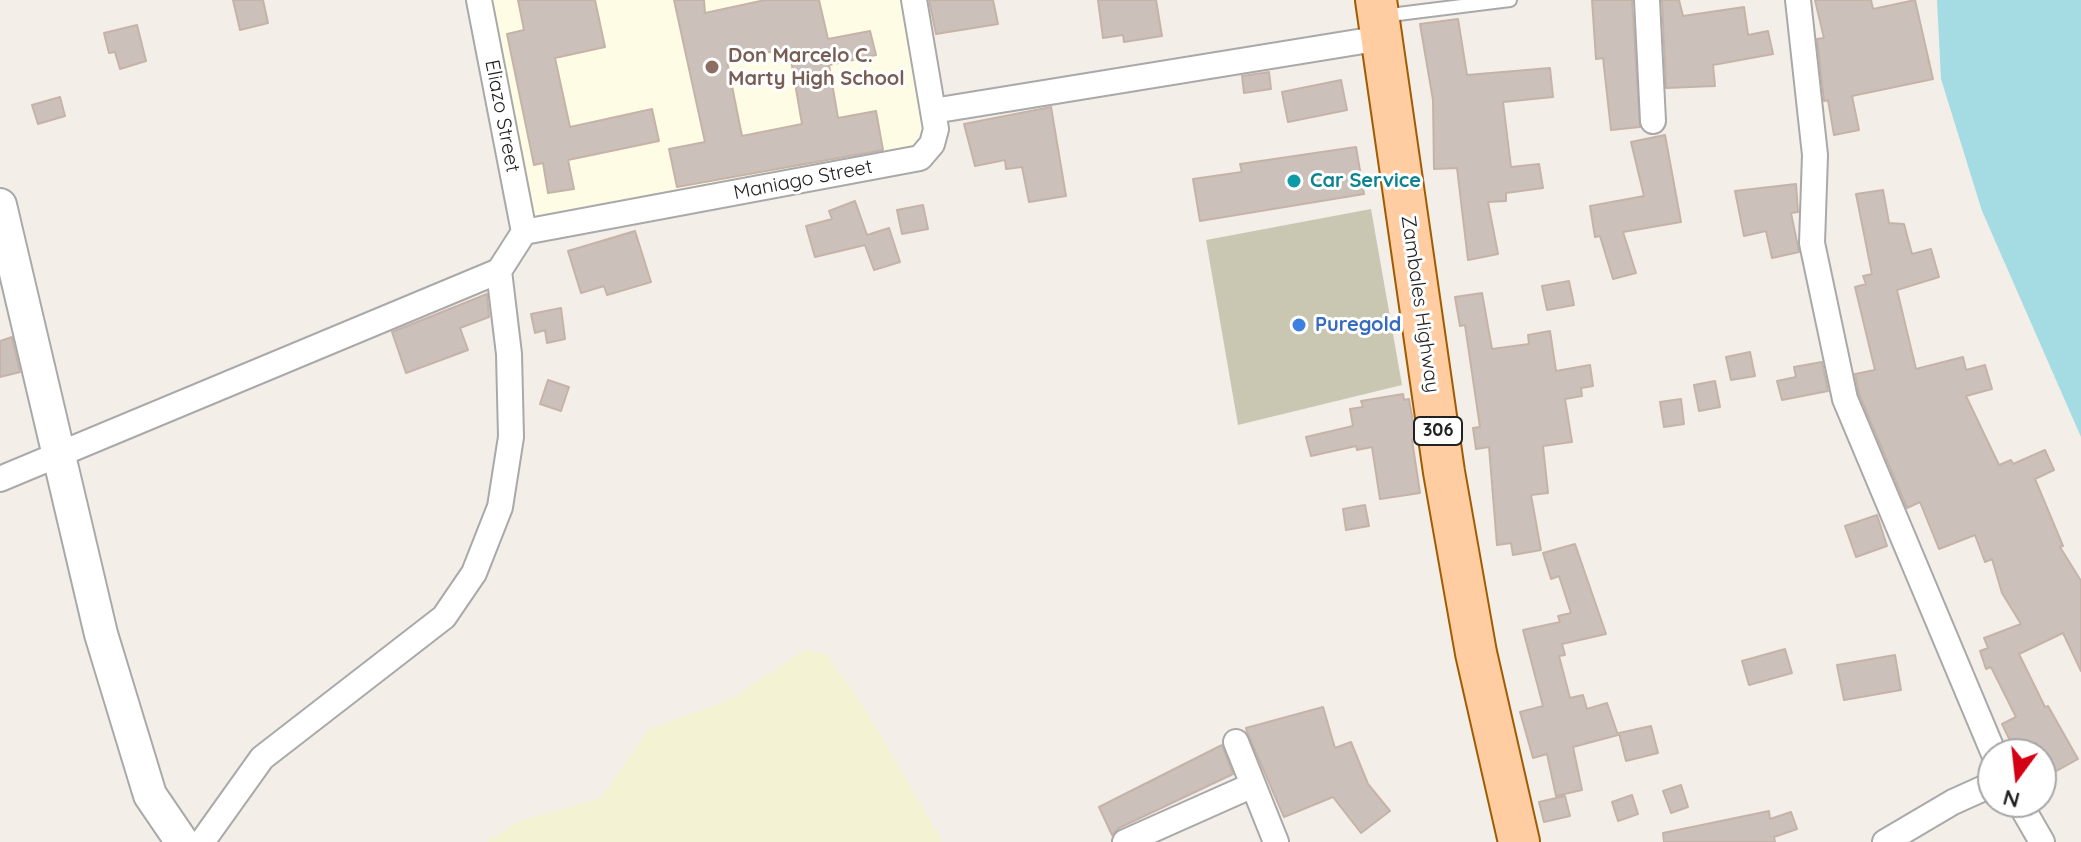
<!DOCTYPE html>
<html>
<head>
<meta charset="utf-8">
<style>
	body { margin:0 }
	#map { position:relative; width:2081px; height:842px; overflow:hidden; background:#f3eee8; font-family:Quicksand,sans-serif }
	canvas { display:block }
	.north { position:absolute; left:1977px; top:738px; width:80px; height:80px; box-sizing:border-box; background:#fff; border:2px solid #a7a7a7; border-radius:50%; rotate:195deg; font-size:22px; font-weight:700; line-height:32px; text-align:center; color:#222 }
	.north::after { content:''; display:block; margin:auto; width:28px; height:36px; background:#d40014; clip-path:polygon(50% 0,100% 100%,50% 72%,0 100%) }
</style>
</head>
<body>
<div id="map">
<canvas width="2081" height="842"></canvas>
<div class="north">N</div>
</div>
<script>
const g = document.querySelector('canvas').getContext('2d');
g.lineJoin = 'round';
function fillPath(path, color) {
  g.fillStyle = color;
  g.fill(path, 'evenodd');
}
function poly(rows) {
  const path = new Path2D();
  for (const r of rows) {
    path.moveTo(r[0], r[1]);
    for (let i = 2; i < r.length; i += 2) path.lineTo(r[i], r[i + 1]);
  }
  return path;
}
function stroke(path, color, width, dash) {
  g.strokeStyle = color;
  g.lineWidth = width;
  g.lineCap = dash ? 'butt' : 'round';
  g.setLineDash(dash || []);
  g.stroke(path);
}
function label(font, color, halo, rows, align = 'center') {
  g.font = font + ' Quicksand,sans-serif';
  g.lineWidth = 6;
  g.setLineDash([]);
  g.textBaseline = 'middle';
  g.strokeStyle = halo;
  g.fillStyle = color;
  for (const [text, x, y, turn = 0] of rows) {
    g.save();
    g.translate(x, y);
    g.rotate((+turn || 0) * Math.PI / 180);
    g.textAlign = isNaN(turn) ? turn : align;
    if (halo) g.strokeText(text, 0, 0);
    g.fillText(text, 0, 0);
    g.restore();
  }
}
const education = poly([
	[492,0,907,0,931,134,919,152,535,217]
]);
const construction = poly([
	[1371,209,1402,385,1238,425,1206,240]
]);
const farmland = poly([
	[804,650,826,654,864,707,943,842,486,842,520,821,601,798,649,729,731,699]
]);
const water = poly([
	[1937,0,2081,0,2081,437,1982,211,1941,79]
]);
const building = poly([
	[233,0,263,0,268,23,240,30,233,0],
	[518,0,595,0,605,47,555,58,570,127,652,109,659,141,568,160,574,189,548,193,543,163,534,165,507,34,524,30,518,0],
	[674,0,704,0,705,13,765,0,819,0,828,39,870,31,876,55,829,65,838,118,876,111,883,150,677,187,669,149,705,142,674,0],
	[789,48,802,124,742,136,727,61,789,48],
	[929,0,993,0,998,24,936,34,929,0],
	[1098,0,1156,0,1162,36,1124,42,1123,35,1103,38,1098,0],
	[1592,0,1632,0,1640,127,1611,130,1603,58,1596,59,1592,0],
	[1662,0,1679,0,1683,16,1744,7,1748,35,1768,31,1773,54,1713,65,1715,86,1666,88,1662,0],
	[1815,0,1871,0,1873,9,1915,0,1933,79,1852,96,1859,130,1834,135,1828,100,1824,101,1817,39,1824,38,1815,0],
	[1458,19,1467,75,1550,68,1553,97,1503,102,1511,167,1539,164,1543,188,1506,193,1506,201,1488,202,1498,254,1468,260,1457,168,1434,169,1433,100,1420,24,1458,19],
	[137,25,146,61,120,69,115,52,109,53,104,33,137,25],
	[1269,72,1271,89,1244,93,1242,76,1269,72],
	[1341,80,1347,110,1288,122,1282,92,1341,80],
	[60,97,65,116,38,124,32,105,60,97],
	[1051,107,1066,196,1029,202,1022,167,1006,169,1005,160,975,166,964,124,1051,107],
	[1665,135,1681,222,1623,232,1636,273,1613,279,1600,236,1595,237,1590,206,1644,196,1631,142,1665,135],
	[1356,147,1364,194,1200,221,1193,179,1242,172,1240,164,1356,147],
	[1796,184,1798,212,1791,213,1799,252,1772,258,1766,231,1744,236,1735,191,1796,184],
	[1883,190,1889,223,1904,224,1912,254,1931,249,1939,277,1897,290,1916,369,1963,357,1966,370,1985,365,1992,389,1966,396,1999,465,2011,460,2013,464,2045,450,2054,470,2035,479,2063,546,2060,547,2081,581,2081,671,2063,633,2019,654,2045,707,2048,706,2078,759,2053,773,2036,743,2016,753,2002,724,2016,717,1991,667,1986,669,1980,651,1988,648,1984,638,2021,624,2002,593,1992,559,1985,562,1975,535,1939,549,1920,502,1907,508,1859,394,1855,374,1875,370,1855,287,1866,284,1863,276,1872,274,1856,194,1883,190],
	[855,201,867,235,889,228,900,262,874,270,865,245,815,257,806,226,832,219,829,211,855,201],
	[923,205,928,229,902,234,897,210,923,205],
	[635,231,651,282,607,295,604,286,581,293,568,251,635,231],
	[1569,281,1574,305,1547,310,1542,286,1569,281],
	[1482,293,1492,349,1529,344,1528,335,1550,331,1556,371,1590,365,1593,386,1581,388,1582,396,1565,399,1572,442,1543,446,1548,493,1531,495,1541,550,1513,555,1511,543,1497,545,1489,447,1476,449,1473,428,1480,427,1465,325,1460,326,1455,297,1482,293],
	[487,294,489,317,460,328,468,350,406,373,392,332,487,294],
	[561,308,565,339,547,343,545,330,535,333,531,314,561,308],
	[12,337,20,372,0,377,0,341,12,337],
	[1750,352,1755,376,1731,380,1726,357,1750,352],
	[1822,362,1828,391,1782,400,1777,381,1796,377,1794,367,1822,362],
	[548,380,569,387,561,411,540,404,548,380],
	[1715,381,1720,407,1699,411,1694,385,1715,381],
	[1403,394,1404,400,1409,399,1416,439,1412,440,1420,493,1380,499,1372,447,1357,450,1356,446,1311,456,1306,437,1353,426,1350,409,1363,407,1361,401,1403,394],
	[1681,399,1684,424,1664,427,1660,402,1681,399],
	[1365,505,1369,526,1346,530,1343,509,1365,505],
	[1877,515,1887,546,1856,557,1845,526,1877,515],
	[1575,544,1606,634,1562,644,1565,655,1559,656,1570,698,1583,695,1587,709,1607,703,1618,735,1573,747,1582,790,1556,796,1547,754,1533,758,1520,712,1543,706,1523,630,1560,622,1558,616,1571,613,1559,576,1551,579,1543,553,1575,544],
	[1785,649,1792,673,1749,685,1742,661,1785,649],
	[1895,655,1901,690,1844,700,1837,665,1895,655],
	[1323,707,1335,748,1351,742,1368,784,1390,811,1361,833,1333,797,1284,817,1247,732,1246,728,1323,707],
	[1651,726,1658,753,1626,761,1619,733,1651,726],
	[1222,745,1233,774,1119,828,1112,835,1099,807,1222,745],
	[1681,785,1688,807,1671,813,1663,791,1681,785],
	[1632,795,1638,814,1618,821,1612,802,1632,795],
	[1565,796,1570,816,1544,822,1539,802,1565,796],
	[1769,811,1770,819,1791,812,1797,829,1774,837,1775,842,1664,842,1663,833,1769,811]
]);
const service = poly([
	[1382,16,1510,0]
]);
const minor = poly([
	[479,0,524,232],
	[1647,0,1653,121],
	[1798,0,1815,155,1812,243,1845,399,1994,754],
	[933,111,1382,38],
	[524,232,920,158,932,144,936,129,914,0],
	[0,479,499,271,524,232],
	[1236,742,1276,842],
	[2019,802,2042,842],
	[202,842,262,758,444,617,474,573,500,507,511,437,509,354,499,271],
	[1125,842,1253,785],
	[1885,842,1953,802,1993,784]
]);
const tertiary = poly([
	[0,205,101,634,150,795,182,842]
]);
const primary = poly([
	[1376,0,1444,472,1476,653,1519,842]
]);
const markers = [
	[712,67,8,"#8d6e63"],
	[1294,181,8,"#0f9aa8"],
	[1299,325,8,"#3f7fe0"]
];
const shields = [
	[1438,431,48]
];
const shieldNames = [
	["306",1438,431]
];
const educationNames = [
	["Don Marcelo C.",728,56],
	["Marty High School",728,79]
];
const streetNames = [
	["Eliazo Street",502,116,79],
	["Maniago Street",803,180,-11],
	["Zambales Highway",1420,304,82]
];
const cultureNames = [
	["Car Service",1310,181]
];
const shopNames = [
	["Puregold",1315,325]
];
fillPath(education, '#fffce5');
fillPath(construction, '#c9c7b2');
fillPath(farmland, '#f3f2d2');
fillPath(water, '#a5dce4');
fillPath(building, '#ccc0ba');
stroke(building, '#c6b3a8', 2);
stroke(service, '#a9a9a9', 16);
stroke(minor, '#a9a9a9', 28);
stroke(tertiary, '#a9a9a9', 36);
stroke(primary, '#a05c00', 44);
stroke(service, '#fff', 12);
stroke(minor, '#fff', 24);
stroke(tertiary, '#fff', 32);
stroke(primary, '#ffcda1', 40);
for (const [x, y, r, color] of markers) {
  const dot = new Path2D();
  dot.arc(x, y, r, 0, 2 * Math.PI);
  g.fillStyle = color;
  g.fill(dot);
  stroke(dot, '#fff', 3);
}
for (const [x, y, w] of shields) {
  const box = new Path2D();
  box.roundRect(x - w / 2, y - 14, w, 28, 6);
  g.fillStyle = '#fff';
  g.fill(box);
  stroke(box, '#222', 2);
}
label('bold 18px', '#222', null, shieldNames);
label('bold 20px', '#785e54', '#fff', educationNames, 'left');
label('20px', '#222', '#fff', streetNames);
label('bold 20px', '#0d838f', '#fff', cultureNames, 'left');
label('bold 20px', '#366cbe', '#fff', shopNames, 'left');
</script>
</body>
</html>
